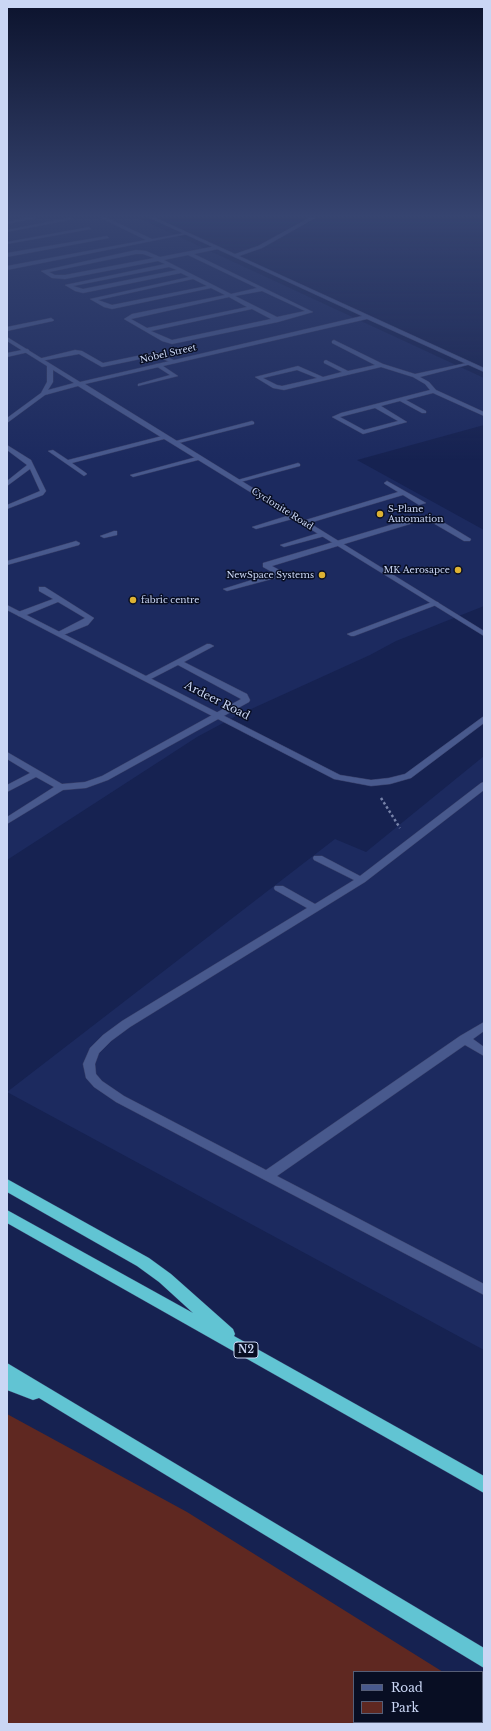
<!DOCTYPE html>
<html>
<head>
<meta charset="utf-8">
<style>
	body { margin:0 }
	#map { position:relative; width:491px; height:1731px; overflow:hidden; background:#162251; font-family:"Libre Baskerville",serif }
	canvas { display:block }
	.frame { position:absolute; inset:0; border:8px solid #cad6f4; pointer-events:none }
	.legend { position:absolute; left:353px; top:1671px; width:130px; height:52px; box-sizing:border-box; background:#080e23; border:1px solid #565e77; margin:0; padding:5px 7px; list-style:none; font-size:12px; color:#cad6f4 }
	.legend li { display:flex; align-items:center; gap:8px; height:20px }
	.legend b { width:20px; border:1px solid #565e77 }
</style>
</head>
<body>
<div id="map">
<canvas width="491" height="1731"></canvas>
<div class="frame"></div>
<ul class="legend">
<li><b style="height:5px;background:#48598d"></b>Road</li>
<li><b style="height:11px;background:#5f2821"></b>Park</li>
</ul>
</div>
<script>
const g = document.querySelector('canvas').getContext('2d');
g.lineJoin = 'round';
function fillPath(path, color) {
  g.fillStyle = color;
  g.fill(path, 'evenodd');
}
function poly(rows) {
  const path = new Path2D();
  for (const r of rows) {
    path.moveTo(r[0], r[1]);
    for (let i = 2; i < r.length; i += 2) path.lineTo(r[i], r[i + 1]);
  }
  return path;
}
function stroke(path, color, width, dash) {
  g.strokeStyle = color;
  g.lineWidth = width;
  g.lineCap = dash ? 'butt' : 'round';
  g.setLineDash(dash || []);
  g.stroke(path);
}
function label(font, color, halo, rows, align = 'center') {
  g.font = font + ' "Libre Baskerville",serif';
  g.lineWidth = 3;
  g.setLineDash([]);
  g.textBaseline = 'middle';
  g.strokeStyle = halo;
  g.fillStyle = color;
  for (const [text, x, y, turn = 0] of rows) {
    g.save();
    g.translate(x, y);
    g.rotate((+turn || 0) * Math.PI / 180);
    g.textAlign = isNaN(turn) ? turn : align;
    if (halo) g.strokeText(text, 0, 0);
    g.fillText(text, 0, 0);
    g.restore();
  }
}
const built = poly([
	[7,218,139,218,484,378,484,425,357,460,484,530,484,606,396,641,370,655,238,715,197,737,7,860],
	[484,756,484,1350,7,1092,335,839,366,852]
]);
const green = poly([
	[7,1414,187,1512,443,1672,354,1672,354,1722,482,1722,482,1696,484,1698,484,1724,7,1724]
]);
const path = poly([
	[381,798,400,828]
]);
const service = poly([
	[26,218,36,218,7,224,7,222,26,218],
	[69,218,74,219,7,232,7,230,69,218],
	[101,218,107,218,152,239,185,233,187,234,7,270,7,266,146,240,101,218],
	[89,227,91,229,7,244,7,242,89,227],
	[107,236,109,238,7,257,7,253,107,236],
	[216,246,218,249,194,254,313,312,278,322,172,344,162,341,124,319,132,314,225,295,211,288,112,309,104,307,90,299,189,277,181,273,83,293,75,291,65,285,165,264,158,261,65,279,52,278,41,271,136,250,146,251,160,257,216,246],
	[136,254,143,254,154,258,65,275,55,275,49,272,136,254],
	[188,255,257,288,231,294,164,260,188,255],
	[169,267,177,270,83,289,73,286,169,267],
	[193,279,207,286,112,305,98,300,193,279],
	[262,291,305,311,277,317,235,296,262,291],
	[229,297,247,307,147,328,131,319,229,297],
	[252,309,271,319,172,340,151,331,252,309],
	[51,318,54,320,53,321,7,331,7,327,51,318],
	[334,340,383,364,415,374,471,362,471,364,420,377,429,382,436,390,484,412,484,416,433,393,406,400,426,411,426,413,422,413,400,401,381,406,407,422,363,434,332,417,341,413,430,390,425,384,413,377,381,367,284,390,273,388,255,377,298,366,323,377,342,372,324,363,324,361,326,360,348,371,375,365,332,343,332,341,334,340],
	[297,370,317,378,282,386,277,385,263,378,297,370],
	[375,408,398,421,364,430,340,417,375,408],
	[27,349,29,350,29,352,7,357,7,353,27,349],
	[75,350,82,351,103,363,156,352,178,362,173,363,155,356,102,367,79,354,41,361,38,359,75,350],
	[156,364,160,364,178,376,138,386,138,384,170,375,156,366,156,364],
	[252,421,254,422,254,424,175,444,172,442,252,421],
	[166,435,169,437,168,438,72,463,86,473,87,474,84,476,48,451,53,450,68,460,166,435],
	[7,445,31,460,46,491,43,495,7,509,7,505,40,491,30,469,7,486,7,481,27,465,7,450,7,445],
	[200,456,203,458,202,459,133,477,130,475,200,456],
	[298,463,300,464,300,466,237,483,234,481,298,463],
	[387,481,426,503,419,505,403,495,306,524,299,522,398,492,385,484,384,483,387,481],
	[293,514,297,516,296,518,256,529,252,527,293,514],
	[417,517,438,519,471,539,470,541,464,541,433,523,420,521,272,566,283,572,283,576,227,591,223,589,274,573,263,567,263,563,417,517],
	[114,531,117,531,117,535,104,538,100,536,114,531],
	[322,532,326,534,325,536,284,547,280,545,322,532],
	[76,541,80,543,79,545,7,565,7,561,76,541],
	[39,587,45,587,94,618,88,625,61,636,57,634,58,632,85,618,58,602,24,616,18,616,18,612,53,599,39,591,39,587],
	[432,602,438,602,439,604,354,636,351,636,347,634,432,602],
	[207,644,210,644,214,646,184,662,247,694,250,700,249,702,108,780,86,788,63,790,7,824,7,817,54,787,36,777,7,792,7,785,30,773,7,759,7,752,62,784,85,782,102,776,241,699,178,665,149,680,146,681,142,678,207,644],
	[484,782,484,790,365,882,130,1027,111,1041,99,1053,95,1064,96,1074,102,1081,124,1096,266,1170,460,1036,484,1022,484,1031,473,1039,484,1047,484,1056,465,1045,277,1176,484,1284,484,1295,116,1102,94,1087,86,1078,83,1064,90,1048,103,1035,122,1021,307,908,275,890,274,888,275,886,283,886,315,904,354,880,314,860,313,858,314,856,322,856,360,876,481,783,484,782]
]);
const minor = poly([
	[150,218,156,218,235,254,258,246,309,218,315,218,262,248,239,256,484,368,484,372,482,371,367,319,85,384,484,631,484,636,78,386,45,395,7,423,7,418,41,393,47,382,47,366,7,341,7,337,80,382,362,316,150,218],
	[53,370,74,383,48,390,53,382,53,370],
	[7,605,340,775,371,780,389,778,405,774,484,716,484,723,411,778,390,784,371,786,334,779,7,610,7,605]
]);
const motorway = poly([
	[7,1179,149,1258,171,1274,233,1329,235,1334,234,1336,484,1476,484,1493,7,1223,7,1210,193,1313,159,1282,137,1266,7,1192,7,1179],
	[7,1363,484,1648,484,1668,39,1398,33,1400,7,1390,7,1363]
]);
const markers = [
	[380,514,4,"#ddb233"],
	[458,570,4,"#ddb233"],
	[322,575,4,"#ddb233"],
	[133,600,4,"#ddb233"]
];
const farStreetnames = [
	["Nobel Street",168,354,-13],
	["Cyclonite Road",282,509,32]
];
const farPoinames = [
	["S-Plane",388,509],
	["Automation",388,519],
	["MK Aerosapce",450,570,"right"],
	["NewSpace Systems",314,575,"right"],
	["fabric centre",141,600]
];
const shields = [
	[246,1350,24]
];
const shieldNames = [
	["N2",246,1350]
];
const streetNames = [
	["Ardeer Road",217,701,27]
];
fillPath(built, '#1c2a5f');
fillPath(green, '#5f2821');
stroke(service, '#373e67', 1);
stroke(minor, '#373e67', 1);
stroke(motorway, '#373e67', 1);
stroke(path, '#7783a9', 2.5, [2.5, 2.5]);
fillPath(service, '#48598d');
fillPath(minor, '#48598d');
fillPath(motorway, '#61c4d3');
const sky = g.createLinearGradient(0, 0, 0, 460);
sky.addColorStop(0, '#0c132d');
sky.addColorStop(0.47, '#364470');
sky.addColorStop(1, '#36447000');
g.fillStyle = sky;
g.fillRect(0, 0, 491, 460);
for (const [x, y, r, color] of markers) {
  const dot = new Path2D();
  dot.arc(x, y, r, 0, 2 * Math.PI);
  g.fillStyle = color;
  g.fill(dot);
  stroke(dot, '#080e23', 1.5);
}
label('9px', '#cad6f4', '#080e23', farStreetnames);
label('9px', '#cad6f4', '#080e23', farPoinames, 'left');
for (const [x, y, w] of shields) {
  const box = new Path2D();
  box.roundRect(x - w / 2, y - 8, w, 16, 3);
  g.fillStyle = '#080e23';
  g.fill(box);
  stroke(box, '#cad6f4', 1);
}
label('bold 10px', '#cad6f4', null, shieldNames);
label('11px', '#cad6f4', '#080e23', streetNames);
</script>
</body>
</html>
